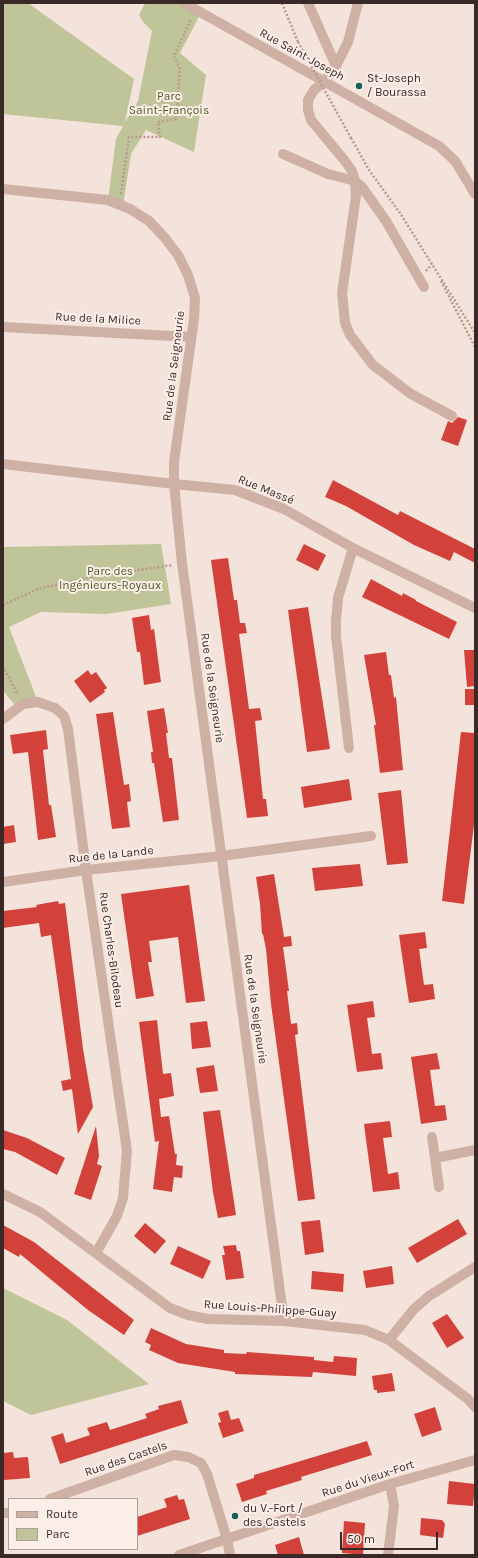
<!DOCTYPE html>
<html>
<head>
<meta charset="utf-8">
<style>
	body { margin:0 }
	#map { position:relative; width:478px; height:1558px; overflow:hidden; background:#f4e3da; font-family:Karla,sans-serif }
	canvas { display:block }
	.frame { position:absolute; inset:0; border:4px solid #392927; pointer-events:none }
	.legend { position:absolute; left:8px; top:1498px; width:130px; height:52px; box-sizing:border-box; background:#fbeee7; border:1px solid #ad9f9a; margin:0; padding:5px 7px; list-style:none; font-size:12px; color:#392927 }
	.legend li { display:flex; align-items:center; gap:8px; height:20px }
	.legend b { width:20px; border:1px solid #ad9f9a }
	.scale { position:absolute; left:340px; top:1532px; width:98px; height:18px; box-sizing:border-box; border:2px solid #392927; border-top:0; padding-left:5px; font-size:12px; line-height:14px; white-space:nowrap; color:#392927; -webkit-text-stroke:3px #fbeee7; paint-order:stroke }
</style>
</head>
<body>
<div id="map">
<canvas width="478" height="1558"></canvas>
<div class="frame"></div>
<ul class="legend">
<li><b style="height:5px;background:#ceb0a5"></b>Route</li>
<li><b style="height:11px;background:#bfc599"></b>Parc</li>
</ul>
<div class="scale">50 m</div>
</div>
<script>
const g = document.querySelector('canvas').getContext('2d');
g.lineJoin = 'round';
function fillPath(path, color) {
  g.fillStyle = color;
  g.fill(path, 'evenodd');
}
function poly(rows) {
  const path = new Path2D();
  for (const r of rows) {
    path.moveTo(r[0], r[1]);
    for (let i = 2; i < r.length; i += 2) path.lineTo(r[i], r[i + 1]);
  }
  return path;
}
function stroke(path, color, width, dash) {
  g.strokeStyle = color;
  g.lineWidth = width;
  g.lineCap = dash ? 'butt' : 'round';
  g.setLineDash(dash || []);
  g.stroke(path);
}
function label(font, color, halo, rows, align = 'center') {
  g.font = font + ' Karla,sans-serif';
  g.lineWidth = 4;
  g.setLineDash([]);
  g.textBaseline = 'middle';
  g.strokeStyle = halo;
  g.fillStyle = color;
  for (const [text, x, y, turn = 0] of rows) {
    g.save();
    g.translate(x, y);
    g.rotate((+turn || 0) * Math.PI / 180);
    g.textAlign = isNaN(turn) ? turn : align;
    if (halo) g.strokeText(text, 0, 0);
    g.fillText(text, 0, 0);
    g.restore();
  }
}
const green = poly([
	[3,3,28,3,134,79,125,122,138,101,152,31,144,23,139,15,145,3,184,3,201,13,180,53,206,75,194,152,146,130,131,154,123,206,108,200,116,139,123,126,3,114],
	[161,544,171,604,107,614,41,612,9,627,38,702,17,707,3,691,3,547],
	[3,1288,67,1320,149,1384,31,1415,3,1401]
]);
const building = poly([
	[458,417,467,420,458,446,441,440,448,421,452,423],
	[333,480,398,515,400,511,475,549,475,563,454,552,450,561,414,545,346,506,325,497],
	[304,544,326,555,318,571,296,560],
	[228,558,234,600,237,600,240,623,245,623,247,633,239,634,249,709,260,708,262,720,255,721,263,799,266,799,268,816,247,818,211,560],
	[371,579,402,596,403,593,416,600,416,601,457,622,449,639,362,597],
	[308,607,330,749,307,752,288,610],
	[149,615,151,630,154,629,161,682,144,685,140,652,137,652,132,618],
	[464,650,475,650,475,686,467,687],
	[386,652,389,675,391,675,394,698,396,697,403,770,380,773,374,725,376,725,364,655],
	[88,670,91,675,96,672,107,688,104,690,105,692,90,703,74,681],
	[465,689,475,689,475,705,465,705],
	[164,708,168,733,166,733,169,758,172,758,179,820,163,822,154,763,152,763,151,752,153,752,147,711],
	[113,712,124,785,129,784,131,801,127,802,130,827,112,829,96,714],
	[46,730,48,749,43,750,49,805,51,805,56,837,38,840,28,752,13,754,10,735],
	[461,732,475,733,475,817,464,904,442,901],
	[349,779,352,800,304,808,301,787],
	[401,790,408,863,387,865,378,793],
	[14,825,16,842,3,844,3,827],
	[360,864,363,886,315,891,312,868],
	[274,874,284,937,291,936,292,946,283,947,289,991,287,991,291,1024,297,1023,298,1034,295,1035,315,1199,298,1201,271,1004,266,949,263,934,262,934,260,904,256,877],
	[189,885,205,1001,186,1003,178,937,149,941,152,962,148,962,154,996,136,999,121,894],
	[58,901,59,904,65,903,83,1049,93,1107,78,1134,72,1089,63,1091,61,1081,71,1079,51,935,41,937,39,923,3,928,3,911,37,907,36,905],
	[425,932,427,948,419,949,424,985,433,984,435,999,409,1003,399,935],
	[373,1001,375,1017,367,1018,372,1054,381,1053,383,1069,357,1072,347,1005],
	[157,1020,163,1074,171,1073,174,1096,159,1099,161,1117,169,1116,175,1154,177,1154,176,1165,183,1166,182,1178,174,1177,172,1192,153,1189,159,1141,155,1142,139,1022],
	[207,1021,211,1047,192,1049,190,1023],
	[437,1053,440,1069,430,1070,435,1106,445,1105,447,1120,421,1124,411,1057],
	[214,1065,218,1091,200,1093,196,1068],
	[220,1110,236,1215,218,1218,213,1192,203,1112],
	[390,1121,392,1137,383,1138,388,1174,398,1172,400,1189,373,1192,364,1124],
	[96,1126,99,1156,97,1164,102,1166,91,1200,74,1194],
	[3,1130,27,1138,65,1158,57,1175,15,1152,3,1149],
	[458,1219,467,1234,417,1263,408,1248],
	[320,1220,324,1252,305,1255,301,1222],
	[145,1223,166,1241,155,1254,134,1236],
	[3,1225,34,1242,134,1320,124,1335,88,1310,20,1254,19,1257,3,1248],
	[236,1245,237,1251,240,1251,244,1278,226,1280,222,1255,225,1255,223,1246],
	[178,1246,211,1261,203,1279,170,1264],
	[392,1266,394,1284,366,1288,363,1271],
	[312,1271,344,1274,343,1292,311,1289],
	[447,1314,464,1338,447,1348,432,1323],
	[151,1328,186,1344,224,1350,224,1353,246,1354,247,1352,314,1357,314,1360,333,1362,334,1356,357,1358,356,1376,313,1372,312,1377,235,1374,235,1372,178,1363,149,1350,151,1345,145,1342],
	[392,1373,395,1391,377,1393,377,1390,374,1390,372,1376],
	[181,1400,188,1423,60,1464,51,1437,63,1433,66,1443,90,1435,87,1428,107,1422,110,1430,147,1418,145,1414,159,1409,158,1406],
	[435,1407,442,1430,422,1437,414,1414],
	[228,1410,231,1420,239,1418,244,1431,223,1438,218,1423,221,1422,218,1413],
	[367,1441,372,1455,301,1477,302,1480,266,1491,267,1494,242,1502,236,1484,254,1478,254,1475],
	[13,1452,14,1458,28,1457,30,1478,4,1480,3,1453],
	[449,1481,475,1484,473,1506,447,1504],
	[177,1495,179,1500,184,1499,190,1519,137,1536,137,1517,167,1507,164,1499],
	[421,1518,442,1520,445,1524,443,1538,420,1535],
	[344,1521,365,1523,363,1555,342,1553],
	[299,1537,304,1555,278,1555,275,1545]
]);
const path = poly([
	[282,3,298,42],
	[351,138,369,170,400,213,475,333],
	[121,194,129,137,160,137,158,122,176,119,180,69,174,56,191,19],
	[426,271,432,264],
	[441,281,475,347],
	[3,605,38,589,90,577,173,565],
	[3,666,18,695]
]);
const minor = poly([
	[184,3,439,146,455,161,475,194],
	[308,3,336,66],
	[358,3,348,42,336,66,324,82,314,90,308,100,308,110,311,120,345,161,352,171,355,181,356,196,342,293,345,323,350,335,373,365,411,394,452,416],
	[283,154,328,174,355,181,362,187,386,221,424,287],
	[3,189,108,200,130,209,149,221,165,238,178,255,188,275,195,298,194,319,174,462,174,484,182,563,284,1321],
	[3,327,191,337],
	[3,464,174,484,235,490,284,509,353,548,475,608],
	[3,719,23,704,38,702,55,708,64,716,68,729,86,870,127,1151,123,1198,117,1216,96,1253],
	[349,748,336,636,336,621,338,598,353,548],
	[3,882,86,870,221,856,371,836],
	[432,1137,435,1158,475,1150],
	[435,1158,439,1187],
	[3,1194,40,1212,170,1308,188,1315,208,1319,284,1321,365,1330,389,1340,468,1399,475,1407],
	[389,1340,414,1309,429,1296,475,1267],
	[50,1499,174,1455,188,1457,201,1463,207,1474,227,1539,230,1555],
	[3,1513,9,1513],
	[179,1555,390,1484,475,1460],
	[388,1555,394,1506,390,1484]
]);
const pathBridge = poly([
	[298,42,351,138]
]);
const markers = [
	[359,86,4,"#185f55"],
	[235,1516,4,"#185f55"]
];
const streetNames = [
	["Rue Saint-Joseph",302,55,29],
	["Rue de la Milice",98,319,3],
	["Rue de la Seigneurie",174,366,-83],
	["Rue Massé",266,490,22],
	["Rue de la Seigneurie",212,688,82],
	["Rue de la Lande",111,855,-6],
	["Rue Charles-Bilodeau",111,950,82],
	["Rue de la Seigneurie",255,1009,82],
	["Rue Louis-Philippe-Guay",270,1309,4],
	["Rue des Castels",126,1459,-19],
	["Rue du Vieux-Fort",368,1479,-18]
];
const poiNames = [
	["St-Joseph",367,79],
	["/ Bourassa",367,93],
	["du V.-Fort /",243,1509],
	["des Castels",243,1523]
];
const parkNames = [
	["Parc",169,97],
	["Saint-François",169,111],
	["Parc des",110,572],
	["Ingénieurs-Royaux",110,586]
];
fillPath(green, '#bfc599');
fillPath(building, '#d2423b');
stroke(path, '#ba998f', 2.5, [2, 2]);
stroke(minor, '#ceb0a5', 10);
stroke(pathBridge, '#ba998f', 2.5, [2, 2]);
for (const [x, y, r, color] of markers) {
  const dot = new Path2D();
  dot.arc(x, y, r, 0, 2 * Math.PI);
  g.fillStyle = color;
  g.fill(dot);
  stroke(dot, '#fbeee7', 1.5);
}
label('12px', '#392927', '#fbeee7', streetNames);
label('12px', '#392927', '#fbeee7', poiNames, 'left');
label('12px', '#515a28', '#fbeee7', parkNames);
</script>
</body>
</html>
